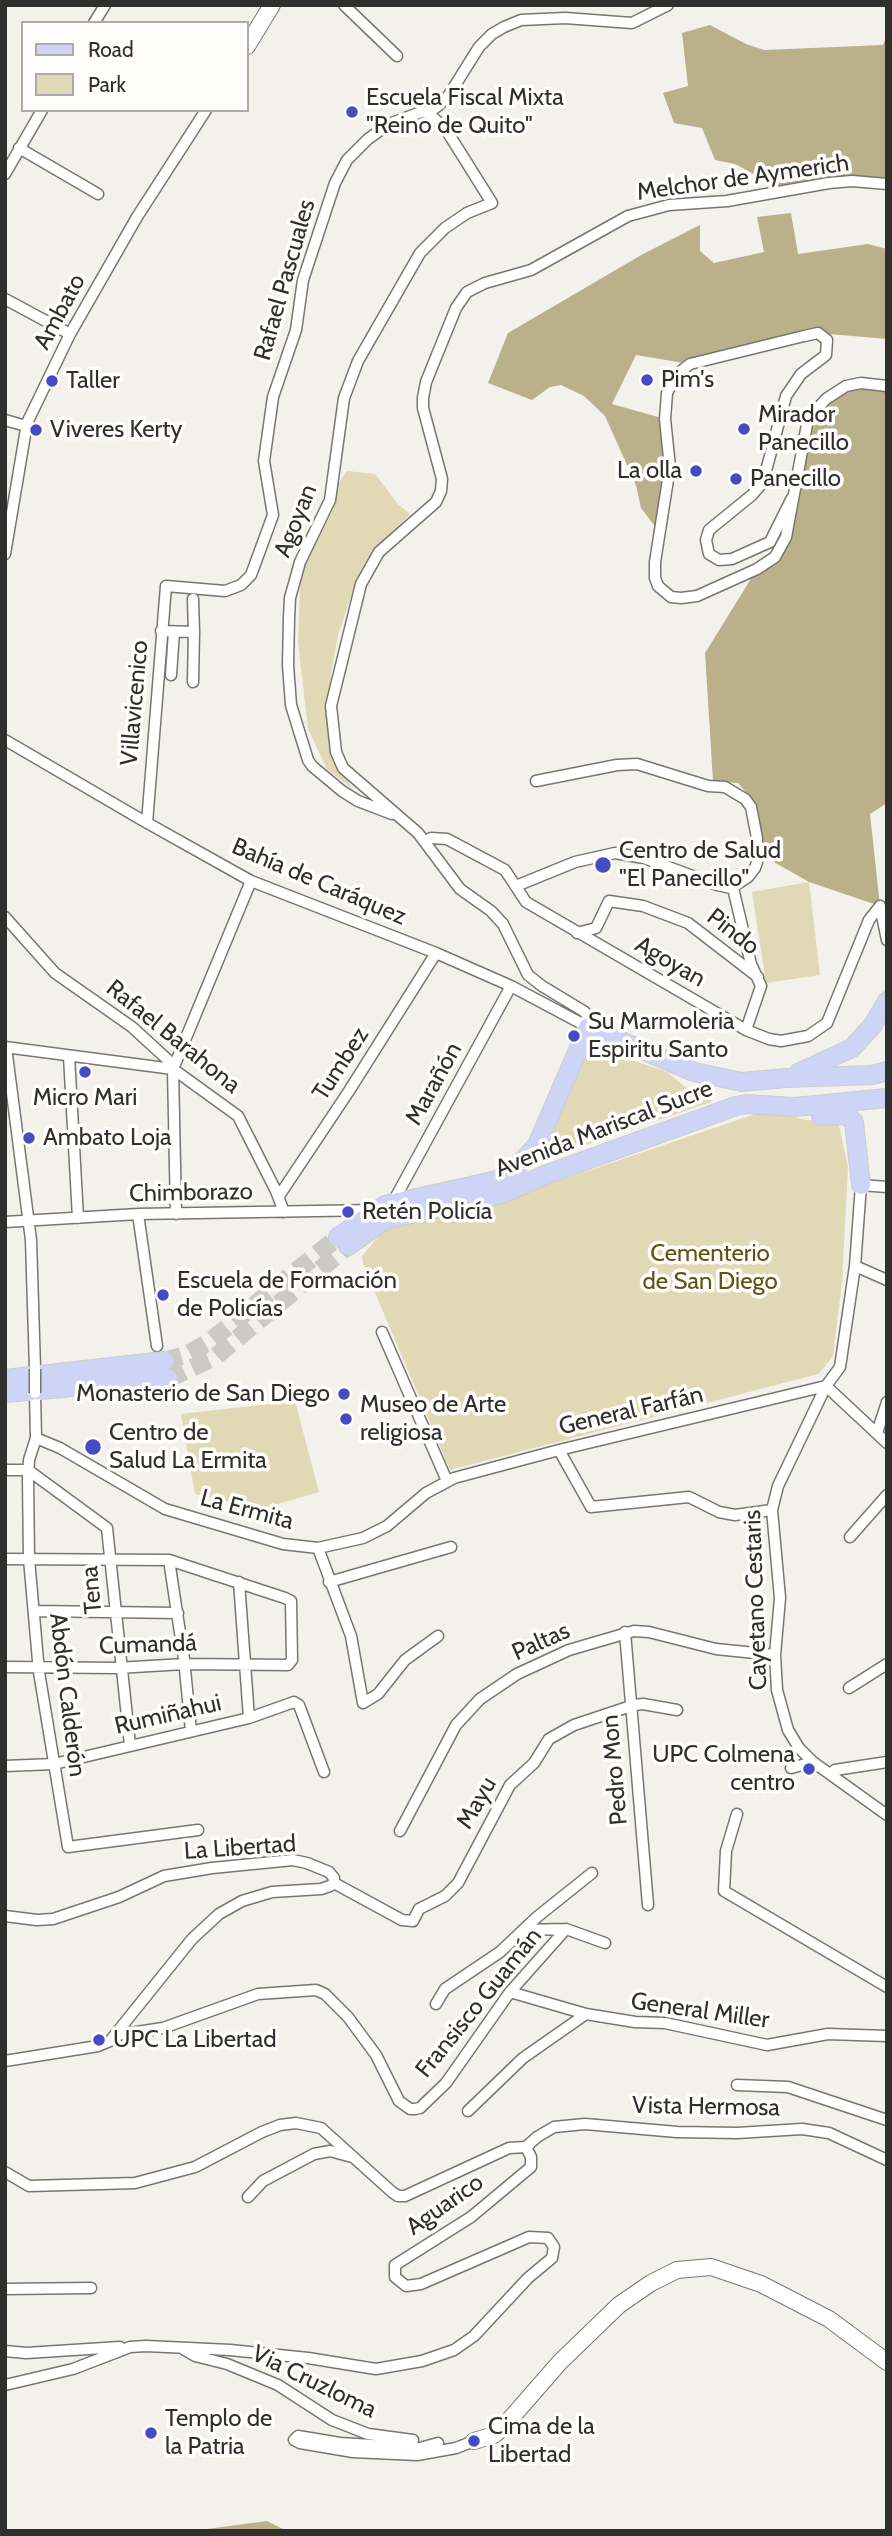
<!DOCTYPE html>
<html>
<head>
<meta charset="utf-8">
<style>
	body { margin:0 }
	#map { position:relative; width:892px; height:2536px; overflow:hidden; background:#f2f1ec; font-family:Cabin,sans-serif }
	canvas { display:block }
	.frame { position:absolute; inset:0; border:7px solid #2f2f2d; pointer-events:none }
	.legend { position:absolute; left:21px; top:21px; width:228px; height:91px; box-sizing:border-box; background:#fffefc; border:2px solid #acaba9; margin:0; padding:9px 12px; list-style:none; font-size:21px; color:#2f2f2d }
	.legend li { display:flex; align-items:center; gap:14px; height:35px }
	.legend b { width:35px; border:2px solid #acaba9 }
</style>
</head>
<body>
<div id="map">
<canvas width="892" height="2536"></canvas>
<div class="frame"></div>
<ul class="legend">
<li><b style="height:9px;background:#cdd4f6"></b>Road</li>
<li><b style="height:19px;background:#e1d8b5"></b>Park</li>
</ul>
</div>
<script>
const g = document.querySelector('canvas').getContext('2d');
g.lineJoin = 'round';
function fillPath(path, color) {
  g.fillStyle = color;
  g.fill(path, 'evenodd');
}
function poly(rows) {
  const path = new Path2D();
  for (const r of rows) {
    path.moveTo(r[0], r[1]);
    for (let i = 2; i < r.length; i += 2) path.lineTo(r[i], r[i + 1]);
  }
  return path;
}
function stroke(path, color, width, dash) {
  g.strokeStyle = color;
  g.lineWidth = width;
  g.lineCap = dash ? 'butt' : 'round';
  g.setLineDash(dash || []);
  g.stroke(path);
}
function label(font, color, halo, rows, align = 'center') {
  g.font = font + ' Cabin,sans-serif';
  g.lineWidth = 7;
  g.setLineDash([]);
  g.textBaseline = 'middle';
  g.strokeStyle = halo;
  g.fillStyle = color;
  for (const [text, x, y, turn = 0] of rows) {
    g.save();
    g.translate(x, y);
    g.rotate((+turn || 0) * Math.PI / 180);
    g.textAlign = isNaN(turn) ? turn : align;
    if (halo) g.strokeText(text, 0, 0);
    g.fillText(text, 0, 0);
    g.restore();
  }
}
const green = poly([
	[347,471,375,474,398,504,410,514,367,559,355,584,338,635,331,673,328,711,338,767,353,789,327,769,308,729,298,642,300,586,304,567,332,512,338,484],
	[809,882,820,975,766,983,752,892],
	[590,1048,596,1048,667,1072,685,1087,711,1096,711,1102,554,1156,548,1154,548,1145,586,1053],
	[767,1110,806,1120,838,1121,848,1167,842,1282,833,1356,822,1370,818,1374,450,1470,363,1264,362,1256,386,1228,408,1220,512,1200,534,1189],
	[295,1401,319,1492,261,1509,195,1494,181,1414]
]);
const forest = poly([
	[710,25,746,44,764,50,883,45,887,35,887,185,873,182,783,190,735,164,715,160,702,128,674,123,663,93,688,86,682,33],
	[791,213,798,254,868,244,887,249,887,339,818,333,690,364,636,355,612,404,665,419,670,467,660,533,641,508,636,485,605,416,584,396,561,385,550,387,532,400,488,383,508,333,643,254,700,225,700,251,714,263,764,252,757,217],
	[887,386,887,803,870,814,880,906,809,882,763,856,757,805,738,783,713,781,705,653,757,569,786,537,808,419,841,389],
	[267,2521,287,2531,192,2531]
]);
const primaryTunnel = poly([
	[164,1361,186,1355,209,1342,338,1237],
	[168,1379,215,1357,348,1246]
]);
const street = poly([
	[344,5,397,56],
	[94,23,105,5],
	[19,148,98,194],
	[5,174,42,110],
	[5,299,70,334],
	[5,420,26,426],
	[792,498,770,542,732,559,719,560,709,554,706,540,709,530,752,495,763,482,786,396,801,374,826,355,827,340,818,333,804,336,690,364,676,375,667,393,665,419,670,467,655,562,655,578,658,586,671,597,681,598,697,596,757,569,775,557,786,537,808,419,826,399,846,386,861,383,887,386],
	[5,554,27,423,70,334,137,217,206,110],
	[193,599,194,632],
	[161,631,194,632,193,682],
	[171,675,174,632],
	[5,740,142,820,251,881,436,953,511,986,588,1027,590,1022,585,1012,542,986,528,975,503,924,491,911,460,889,418,833,343,768,336,752,331,706,361,584,379,552,436,502,441,491,442,479,423,408,423,398,426,382,456,308,467,292,485,283,531,270,628,216,669,205,727,201,829,183,852,181,887,184],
	[392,814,358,801,342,791,312,766,308,760,291,705,288,665,289,618,290,598,300,562,330,500,344,398,358,361,420,253,445,228,467,213,492,203,445,128,428,113],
	[147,823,166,586,225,591,241,585,251,575,273,515,264,461,273,397,296,330,303,280,335,183,347,160,368,139,389,124,421,112,428,113,438,106,449,95,479,47,492,34,504,27,521,20,565,18,632,23,668,5],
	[425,841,431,838,447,839,505,870,526,902,746,1030,769,1039,781,1041,808,1036,827,1023,869,920,880,906],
	[516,886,575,862,615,853,644,858,717,885,731,888,748,877,755,868,757,862,757,838,751,807,745,799,725,787,708,786,637,764,617,765,536,781],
	[733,888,751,964,761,986,746,1030],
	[880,906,887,940],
	[5,917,55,973,132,1027,168,1060,173,1069,238,1116,276,1191,284,1212],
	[577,933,596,928,609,901,643,906,688,923,758,977],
	[5,1047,173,1069],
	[6,1047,31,1240,35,1369],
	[69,1056,78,1218],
	[887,1187,861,1185,855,1266,840,1367,826,1386,778,1486,772,1510,780,1598,775,1655,777,1690,788,1730,799,1748,813,1762,887,1815],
	[279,1196,349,1091,436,953],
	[393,1202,511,986],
	[138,1214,157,1346],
	[176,1214,173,1069,251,881],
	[5,1222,138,1214,375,1210],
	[855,1266,887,1280],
	[382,1332,447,1481],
	[826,1386,887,1443],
	[35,1393,36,1438,29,1460,28,1477,29,1559,39,1672,68,1847,198,1830],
	[877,1433,887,1402],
	[36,1438,60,1448,165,1509,283,1544,318,1548,363,1538,387,1526,426,1493,454,1478,559,1450,826,1386],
	[559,1450,591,1507,689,1497,719,1512,735,1515,772,1510],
	[5,1470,28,1470],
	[28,1470,107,1528,130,1745],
	[850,1537,887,1495],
	[318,1548,351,1636,363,1703,378,1694,405,1660,438,1636],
	[5,1559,169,1560,285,1598,291,1601,292,1660,288,1665,184,1664,117,1668,5,1667],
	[169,1560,184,1659,191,1731],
	[239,1582,249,1718],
	[329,1582,451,1547],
	[35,1611,178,1613],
	[625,1632,648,1905],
	[849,1688,887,1664],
	[5,1766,54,1764,249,1718,294,1702,299,1705,324,1772],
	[791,1768,813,1762],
	[830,1774,835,1770,887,1762],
	[737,1814,726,1851,724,1891,887,1987],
	[400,1831,456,1725,480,1699,517,1674,569,1650,634,1631,649,1632,716,1649,775,1655],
	[334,1883,402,1920,413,1921,419,1909,445,1896,458,1883,510,1785,534,1763,549,1739,574,1725,634,1705,643,1704,677,1710],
	[5,1916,37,1920,53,1919,119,1897,164,1876,212,1868,293,1860,307,1863,329,1872,334,1878,334,1883],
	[523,1930,566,1929,605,1943],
	[510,1992,586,2014,635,2022,665,2023,767,2045,828,2034,887,2036],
	[436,2004,445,1989,500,1952,537,1917,592,1873],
	[117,2035,163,2028,258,1994,316,1990,325,1994,348,2017,376,2055,399,2101,410,2109,415,2109,420,2108,446,2083,510,1992,566,1929],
	[5,2061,98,2046,110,2041,192,1939,219,1914,242,1901,272,1892,321,1889,330,1886,334,1883],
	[737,2085,788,2087,887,2120],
	[468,2111,523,2058,586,2014],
	[526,2147,537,2137,554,2127,585,2124,677,2132,737,2133,802,2129,829,2133,887,2160],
	[5,2172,29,2186,135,2183,195,2167,262,2132,280,2125,296,2123,321,2128,392,2192,398,2196,405,2196,509,2148,526,2147,531,2157,531,2167,471,2217,395,2265,395,2277,406,2286,421,2284,529,2237,548,2238,554,2247,552,2258,528,2278,474,2336,454,2350,422,2361,376,2369,308,2358,230,2350,146,2346,130,2347,73,2369,5,2385],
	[248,2197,263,2181,314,2154,330,2151,352,2157],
	[5,2289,91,2288],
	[183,2349,195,2356,227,2364,278,2385,332,2420,368,2434,413,2440],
	[5,2351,26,2353,120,2347],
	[438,2443,420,2448,340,2443,298,2436,294,2440,300,2443,353,2452,417,2455,456,2448,474,2441]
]);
const secondary = poly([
	[247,46,272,5],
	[474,2441,494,2435,505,2425,560,2362,619,2305,651,2283,677,2270,711,2267,761,2284,829,2319,887,2362]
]);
const primary = poly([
	[798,1073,852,1048,873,1025,887,1001],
	[821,1116,846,1115,854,1122,861,1185],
	[338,1237,385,1205,493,1181,509,1175,537,1145,588,1027,694,1072,742,1082,786,1078,872,1075,887,1071],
	[348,1246,385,1220,502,1194,545,1175,736,1106,746,1104,795,1107,887,1098],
	[5,1379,164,1361],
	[5,1393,168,1379]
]);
const streetBridge = poly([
	[35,1369,35,1393]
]);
const markers = [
	[352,112,7,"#474bc1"],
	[647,380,7,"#474bc1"],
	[52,381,7,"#474bc1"],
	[744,429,7,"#474bc1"],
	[36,430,7,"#474bc1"],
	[696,471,7,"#474bc1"],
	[736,479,7,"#474bc1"],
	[603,865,9,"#474bc1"],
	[574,1036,7,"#474bc1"],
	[85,1072,7,"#474bc1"],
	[29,1138,7,"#474bc1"],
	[348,1212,7,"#474bc1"],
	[163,1295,7,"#474bc1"],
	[344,1394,7,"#474bc1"],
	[346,1419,7,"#474bc1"],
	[93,1447,9,"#474bc1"],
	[809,1769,7,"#474bc1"],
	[99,2040,7,"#474bc1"],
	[151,2433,7,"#474bc1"],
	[474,2441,7,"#474bc1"]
];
const poiNames = [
	["Escuela Fiscal Mixta",366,98],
	["\"Reino de Quito\"",366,126],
	["Pim's",661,380],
	["Taller",66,381],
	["Mirador",758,415],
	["Panecillo",758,443],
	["Viveres Kerty",50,430],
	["La olla",682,471,"right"],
	["Panecillo",750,479],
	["Centro de Salud",619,851],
	["\"El Panecillo\"",619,879],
	["Su Marmoleria",588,1022],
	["Espiritu Santo",588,1050],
	["Micro Mari",85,1098,"center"],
	["Ambato Loja",43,1138],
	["Retén Policía",362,1212],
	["Escuela de Formación",177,1281],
	["de Policías",177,1309],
	["Monasterio de San Diego",330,1394,"right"],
	["Museo de Arte",360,1405],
	["religiosa",360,1433],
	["Centro de",109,1433],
	["Salud La Ermita",109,1461],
	["UPC Colmena",795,1755,"right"],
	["centro",795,1783,"right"],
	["UPC La Libertad",113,2040],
	["Templo de",165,2419],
	["la Patria",165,2447],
	["Cima de la",488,2427],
	["Libertad",488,2455]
];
const streetNames = [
	["Melchor de Aymerich",743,178,-8],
	["Rafael Pascuales",285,280,-74],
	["Ambato",60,312,-62],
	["Agoyan",296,521,-68],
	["Villavicenico",135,703,-85],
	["Bahía de Caráquez",319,882,23],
	["Pindo",733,932,38],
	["Agoyan",670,962,30],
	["Rafael Barahona",173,1037,39],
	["Tumbez",341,1064,-57],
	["Marañón",434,1084,-61],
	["Avenida Mariscal Sucre",604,1129,-21],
	["Chimborazo",191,1193,-1],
	["General Farfán",631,1411,-13],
	["La Ermita",247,1510,15],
	["Tena",92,1590,-95],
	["Cayetano Cestaris",756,1600,-92],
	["Paltas",541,1642,-24],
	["Cumandá",148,1645,-2],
	["Abdón Calderón",67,1695,83],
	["Rumiñahui",168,1715,-13],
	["Pedro Mon",615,1770,-95],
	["Mayu",477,1803,-60],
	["La Libertad",240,1848,-4],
	["Fransisco Guamán",479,2003,-51],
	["General Miller",700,2011,8],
	["Vista Hermosa",706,2107,1],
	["Aguarico",445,2205,-35],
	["Via Cruzloma",314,2382,26]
];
const parkNames = [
	["Cementerio",710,1254],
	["de San Diego",710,1282]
];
fillPath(green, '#e1d8b5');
fillPath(forest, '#bab08a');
stroke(primaryTunnel, '#cbcac6', 18, [18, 9]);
stroke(street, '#777671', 13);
stroke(secondary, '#777671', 18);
stroke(primary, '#cdcdcd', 20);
stroke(street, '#fff', 10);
stroke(secondary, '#fff', 16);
stroke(primary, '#cdd4f6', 18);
stroke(streetBridge, '#777671', 13, []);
stroke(streetBridge, '#fff', 10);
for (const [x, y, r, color] of markers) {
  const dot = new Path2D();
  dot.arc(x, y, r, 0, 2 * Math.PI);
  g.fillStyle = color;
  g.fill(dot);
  stroke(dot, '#fffefc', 2.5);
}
label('24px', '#2f2f2d', '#fffefc', poiNames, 'left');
label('24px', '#2f2f2d', '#fffefc', streetNames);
label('24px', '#615211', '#fffefc', parkNames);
</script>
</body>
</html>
